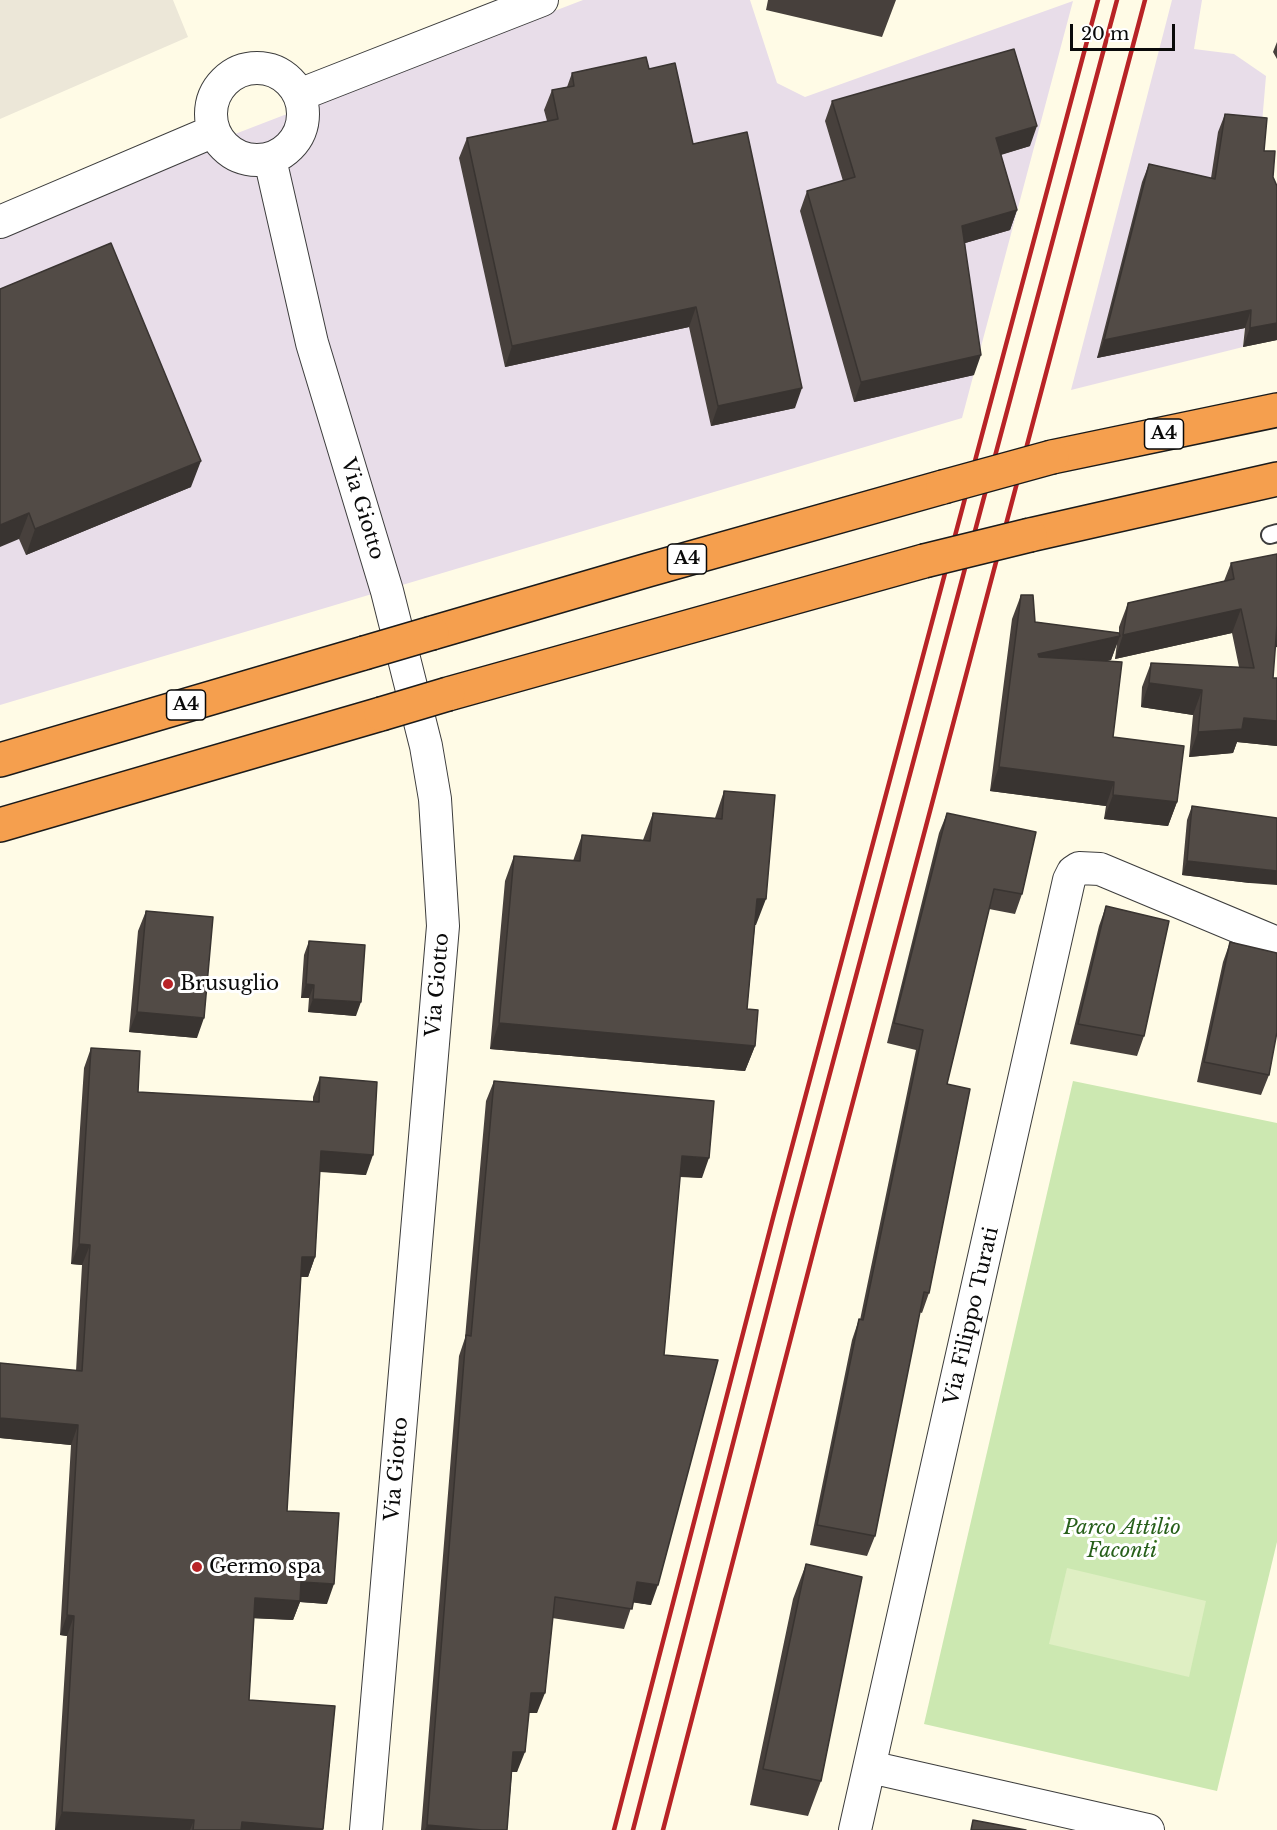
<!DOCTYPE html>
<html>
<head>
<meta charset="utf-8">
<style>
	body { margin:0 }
	#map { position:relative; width:1277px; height:1830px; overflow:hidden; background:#fffbe6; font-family:"Libre Baskerville",serif }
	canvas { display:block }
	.scale { position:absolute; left:1070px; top:24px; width:105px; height:27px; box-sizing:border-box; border:3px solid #0a0a0a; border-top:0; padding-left:8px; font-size:18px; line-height:21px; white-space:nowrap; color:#0a0a0a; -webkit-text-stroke:4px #fff; paint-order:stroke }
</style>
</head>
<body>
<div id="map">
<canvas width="1277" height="1830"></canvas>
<div class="scale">20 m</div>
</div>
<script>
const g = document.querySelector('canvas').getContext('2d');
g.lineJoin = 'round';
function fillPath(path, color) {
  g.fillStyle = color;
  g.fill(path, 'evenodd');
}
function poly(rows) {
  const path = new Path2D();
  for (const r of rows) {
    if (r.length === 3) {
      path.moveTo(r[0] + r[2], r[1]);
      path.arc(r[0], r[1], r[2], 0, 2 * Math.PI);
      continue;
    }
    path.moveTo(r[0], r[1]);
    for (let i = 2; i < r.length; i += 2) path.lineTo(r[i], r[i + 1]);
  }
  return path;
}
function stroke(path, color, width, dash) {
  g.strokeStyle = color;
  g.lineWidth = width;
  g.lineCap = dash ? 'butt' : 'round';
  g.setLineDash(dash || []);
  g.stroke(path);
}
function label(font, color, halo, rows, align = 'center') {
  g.font = font + ' "Libre Baskerville",serif';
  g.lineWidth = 6;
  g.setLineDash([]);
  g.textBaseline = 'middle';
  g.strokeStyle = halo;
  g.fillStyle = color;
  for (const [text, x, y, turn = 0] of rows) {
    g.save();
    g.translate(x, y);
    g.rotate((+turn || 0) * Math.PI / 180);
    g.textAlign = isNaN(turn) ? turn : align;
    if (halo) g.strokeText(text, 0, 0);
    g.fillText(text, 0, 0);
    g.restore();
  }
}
const industrial = poly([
	[583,0,750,0,777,83,805,97,1073,1,962,418,0,705,0,238,209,144],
	[1172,0,1202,0,1194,49,1234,54,1266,76,1243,347,1071,390]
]);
const green = poly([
	[1073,1081,1277,1123,1277,1542,1217,1791,924,1724]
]);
const pitch = poly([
	[1067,1568,1206,1601,1189,1677,1049,1644]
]);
const plaza = poly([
	[0,0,173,0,188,37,0,119]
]);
const lane = poly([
	[1270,535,1277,533]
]);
const street = poly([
	[257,114,46],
	[299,95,542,0],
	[270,159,312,343,387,591,426,746,435,799,443,926,366,1830],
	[0,222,214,131],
	[870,1767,1148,1830],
	[855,1830,1069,880,1073,872,1079,868,1100,869,1277,943]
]);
const highway = poly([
	[1052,457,1277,410],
	[1030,535,1277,479],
	[432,633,648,570,943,487],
	[448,694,924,561],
	[0,760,364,653],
	[0,825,381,714]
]);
const rail = poly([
	[614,1830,774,1214,1098,0],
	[633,1830,791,1219,1117,0],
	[663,1830,820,1226,1145,0]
]);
const highwayBridge = poly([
	[943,487,1052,457],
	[924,561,1030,535],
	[364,653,432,633],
	[381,714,448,694]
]);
const wall = poly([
	[768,0,896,0,882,37,766,10],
	[1277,42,1277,59,1273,52],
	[649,69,693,144,795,408,711,426,689,327,505,367,459,158,467,138,547,121,544,110,552,90,567,87,572,73],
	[832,101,1030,146,1001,155,1017,210,1010,230,965,243,974,375,854,402,800,211,807,191,843,181,825,121],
	[1225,114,1264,151,1273,177,1277,340,1243,347,1245,328,1097,358,1142,182,1149,164,1211,178,1218,132],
	[0,289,191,487,26,555,19,539],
	[1231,563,1275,647,1273,678,1277,678,1277,746,1237,742,1233,753,1189,757,1193,715,1141,707,1142,687,1151,663,1239,667,1232,633,1115,659,1117,643,1111,660,1107,661,1113,737,1177,802,1168,826,1104,819,1106,806,990,791,1012,619,1021,595,1035,622,1119,633,1119,627,1128,603,1224,581],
	[724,791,756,925,755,925,747,1009,755,1046,745,1071,490,1049,505,881,514,856,573,861,582,835,643,840,653,813,715,818],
	[1192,806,1250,883,1182,875,1187,820],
	[947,813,1022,894,1015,914,989,909,947,1084,929,1293,922,1313,919,1312,875,1536,867,1556,810,1545,852,1340,859,1319,860,1320,916,1050,887,1043,939,833],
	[1106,906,1144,1036,1137,1056,1070,1044,1099,926],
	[146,911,197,1038,129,1032,138,931],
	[309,941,356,1016,308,1012,309,998,301,998,304,955],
	[1230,942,1269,1075,1261,1095,1197,1082,1223,962],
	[91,1048,138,1092,313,1102,313,1097,320,1077,366,1175,320,1172,315,1257,308,1277,301,1277,287,1511,327,1604,300,1602,293,1620,254,1618,249,1700,335,1706,323,1830,55,1830,67,1636,60,1635,71,1445,0,1438,0,1363,76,1371,82,1265,71,1264,84,1068],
	[494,1081,702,1178,680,1177,664,1355,651,1605,633,1602,624,1629,552,1618,537,1713,529,1713,517,1772,512,1772,507,1830,421,1830,459,1356,465,1338,486,1101],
	[806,1564,821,1781,808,1816,750,1805,793,1599]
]);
const shadedWall = poly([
	[1037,126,1030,146,989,158,996,138],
	[1017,210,1010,230,955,246,962,226],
	[696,307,689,327,505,367,512,346],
	[1251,310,1245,328,1097,358,1104,340],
	[1277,323,1277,340,1243,347,1250,328],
	[981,355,974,375,854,402,861,382],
	[802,388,795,408,711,426,718,406],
	[201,461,191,487,26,555,35,529],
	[29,513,19,539,0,547,0,525],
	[1241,609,1232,633,1115,659,1123,635],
	[1277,625,1277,647,1268,649],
	[1120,636,1111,660,1029,678,1038,654],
	[1149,683,1202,690,1193,715,1141,707],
	[1244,718,1277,721,1277,746,1237,742,1233,753,1189,757,1198,732],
	[999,767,1114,782,1106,806,990,791],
	[1113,795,1177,802,1168,826,1104,819],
	[1187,861,1277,871,1277,885,1250,883,1182,875],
	[757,899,766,899,756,925,748,925],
	[306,984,314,985,309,998,301,998],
	[313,999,361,1002,356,1016,308,1012],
	[137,1012,204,1018,197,1038,129,1032],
	[499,1023,755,1046,745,1071,490,1049],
	[321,1151,373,1155,366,1175,314,1171],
	[682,1156,709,1158,702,1178,675,1176],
	[79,1244,90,1245,82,1265,71,1264],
	[302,1257,315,1257,308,1277,295,1276],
	[0,1418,78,1425,71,1445,0,1438],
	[301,1582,334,1584,327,1604,300,1602,293,1620,248,1618,255,1598],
	[637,1582,658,1585,651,1605,630,1602],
	[67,1615,74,1616,67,1636,60,1635],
	[531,1693,545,1693,537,1713,524,1713],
	[513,1752,525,1752,517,1772,506,1772],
	[62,1812,194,1820,190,1830,55,1830],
	[242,1822,323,1829,323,1830,239,1830],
	[427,1825,482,1830,425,1830]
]);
const building = poly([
	[1014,49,1037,126,996,138,1017,210,962,226,981,355,861,382,807,191,855,177,832,101,1014,49],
	[646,57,649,69,675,63,693,144,747,132,802,388,718,406,696,307,512,346,467,138,558,119,552,90,574,86,572,73,646,57],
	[1225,114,1267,118,1264,151,1275,151,1273,177,1277,186,1277,323,1250,328,1251,310,1104,340,1149,164,1215,179,1225,114],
	[111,243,201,461,35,529,29,513,0,525,0,289,111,243],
	[1277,554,1277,625,1273,678,1277,678,1277,721,1244,718,1242,729,1198,732,1202,690,1149,683,1151,663,1254,668,1241,609,1123,635,1128,603,1234,579,1231,563,1277,554],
	[1021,595,1033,595,1035,622,1119,633,1120,636,1038,654,1039,657,1122,662,1113,737,1184,746,1177,802,1113,795,1114,782,999,767,1021,595],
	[724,791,775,795,766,899,757,899,747,1009,758,1010,755,1046,499,1023,514,856,580,861,582,835,650,841,653,813,722,819,724,791],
	[1192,806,1277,818,1277,871,1187,861,1192,806],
	[947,813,1036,832,1022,894,994,889,947,1084,970,1089,929,1293,924,1292,875,1536,817,1525,859,1319,863,1320,923,1030,894,1023,947,813],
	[1106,906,1169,921,1144,1036,1078,1024,1106,906],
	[146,911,213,917,204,1018,137,1012,146,911],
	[309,941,365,945,361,1002,313,999,314,985,306,984,309,941],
	[1230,942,1277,953,1277,1032,1269,1075,1204,1062,1230,942],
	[91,1048,140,1051,138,1092,319,1102,320,1077,377,1082,373,1155,321,1151,315,1257,302,1257,287,1511,339,1513,334,1584,301,1582,300,1601,255,1598,249,1700,335,1706,323,1829,242,1822,241,1830,193,1830,194,1820,62,1812,74,1616,67,1615,78,1425,0,1418,0,1363,82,1371,90,1245,79,1244,91,1048],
	[494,1081,714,1101,709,1158,682,1156,664,1355,718,1360,658,1585,637,1582,632,1609,555,1597,545,1693,531,1693,525,1752,513,1752,507,1830,482,1830,427,1825,466,1335,471,1336,494,1081],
	[806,1564,862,1577,821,1781,763,1769,806,1564],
	[973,1820,1026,1830,971,1830,973,1820]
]);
const markers = [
	[168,984,6,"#b82326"],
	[197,1567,6,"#b82326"]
];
const shields = [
	[1164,434,39],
	[687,559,39],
	[186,705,39]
];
const shieldNames = [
	["A4",1164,434],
	["A4",687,559],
	["A4",186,705]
];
const streetNames = [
	["Via Giotto",362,509,73],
	["Via Giotto",438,985,-85],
	["Via Filippo Turati",972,1316,-77],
	["Via Giotto",397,1469,-85]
];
const poiNames = [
	["Brusuglio",180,984],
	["Germo spa",209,1567]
];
const parkNames = [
	["Parco Attilio",1122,1528],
	["Faconti",1122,1551]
];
fillPath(industrial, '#e8dde9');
fillPath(green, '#cce8b1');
fillPath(pitch, '#dfefc3');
fillPath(plaza, '#ece7d8');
stroke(lane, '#3d3d3d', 20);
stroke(street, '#3d3d3d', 34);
stroke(highway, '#1b1b1b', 36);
stroke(lane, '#fff', 16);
stroke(street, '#fff', 32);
stroke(highway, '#f59f4e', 33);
stroke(rail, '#b82326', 4.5);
stroke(highwayBridge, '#1b1b1b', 36, []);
stroke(highwayBridge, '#f59f4e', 33);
fillPath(wall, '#47403c');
fillPath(shadedWall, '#393431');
fillPath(building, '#524b46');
stroke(building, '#393431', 1.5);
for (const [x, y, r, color] of markers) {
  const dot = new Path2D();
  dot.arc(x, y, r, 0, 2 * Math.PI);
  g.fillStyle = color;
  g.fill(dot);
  stroke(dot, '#fff', 2);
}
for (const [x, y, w] of shields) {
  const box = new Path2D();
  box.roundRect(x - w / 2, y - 15, w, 30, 4.5);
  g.fillStyle = '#fff';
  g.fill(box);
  stroke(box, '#0a0a0a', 1.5);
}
label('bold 18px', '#0a0a0a', null, shieldNames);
label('20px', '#0a0a0a', '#fff', streetNames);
label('20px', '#0a0a0a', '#fff', poiNames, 'left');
label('italic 20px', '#28601b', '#fff', parkNames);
</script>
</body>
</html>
